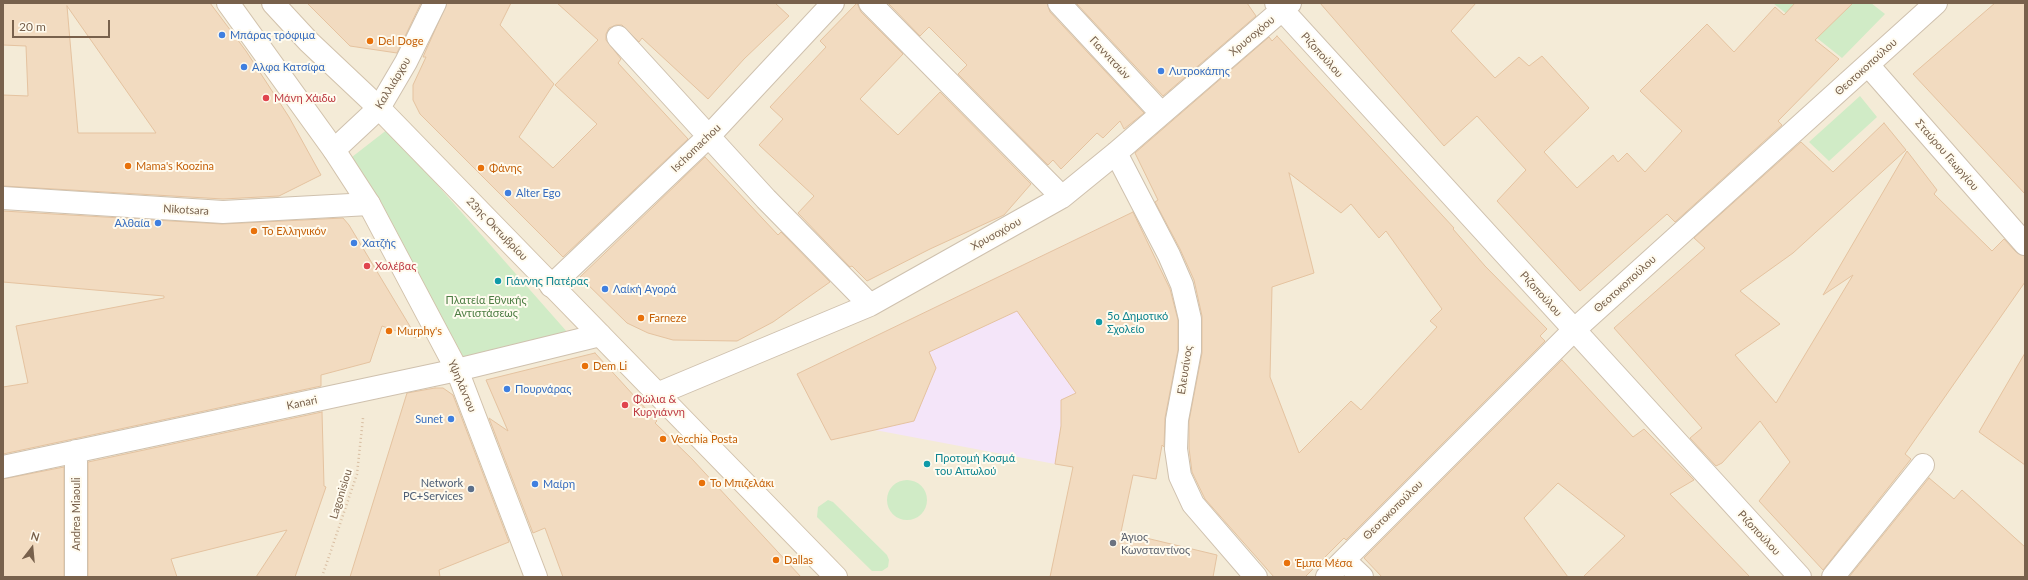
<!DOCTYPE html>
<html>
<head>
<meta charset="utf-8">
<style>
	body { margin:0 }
	#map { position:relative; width:2028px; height:580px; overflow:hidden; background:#fdf7e9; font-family:Lato,sans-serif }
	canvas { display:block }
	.frame { position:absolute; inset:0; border:4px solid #78614c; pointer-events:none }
	.north { position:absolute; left:12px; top:528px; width:40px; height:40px; -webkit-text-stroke:3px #fffbef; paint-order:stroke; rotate:16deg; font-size:11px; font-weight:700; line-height:16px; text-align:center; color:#78614c }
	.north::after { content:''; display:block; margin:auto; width:14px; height:18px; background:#78614c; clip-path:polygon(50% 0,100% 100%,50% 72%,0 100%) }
	.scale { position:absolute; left:12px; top:20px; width:98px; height:18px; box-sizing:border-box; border:2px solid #78614c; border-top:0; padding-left:5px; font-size:12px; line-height:14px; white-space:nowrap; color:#78614c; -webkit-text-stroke:3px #fffbef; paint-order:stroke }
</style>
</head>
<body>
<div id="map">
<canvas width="2028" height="580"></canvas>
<div class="frame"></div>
<div class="north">N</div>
<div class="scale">20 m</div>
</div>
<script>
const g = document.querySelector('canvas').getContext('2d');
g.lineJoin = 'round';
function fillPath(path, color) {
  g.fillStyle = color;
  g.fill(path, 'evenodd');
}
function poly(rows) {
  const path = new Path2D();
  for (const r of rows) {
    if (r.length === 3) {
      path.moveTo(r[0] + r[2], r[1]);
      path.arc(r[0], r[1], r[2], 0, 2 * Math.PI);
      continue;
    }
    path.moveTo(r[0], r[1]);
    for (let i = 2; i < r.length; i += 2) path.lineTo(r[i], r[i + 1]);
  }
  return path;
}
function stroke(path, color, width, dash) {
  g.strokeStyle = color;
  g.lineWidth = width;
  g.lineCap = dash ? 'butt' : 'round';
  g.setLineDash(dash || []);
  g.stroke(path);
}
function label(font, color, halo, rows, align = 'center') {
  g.font = font + ' Lato,sans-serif';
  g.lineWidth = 4;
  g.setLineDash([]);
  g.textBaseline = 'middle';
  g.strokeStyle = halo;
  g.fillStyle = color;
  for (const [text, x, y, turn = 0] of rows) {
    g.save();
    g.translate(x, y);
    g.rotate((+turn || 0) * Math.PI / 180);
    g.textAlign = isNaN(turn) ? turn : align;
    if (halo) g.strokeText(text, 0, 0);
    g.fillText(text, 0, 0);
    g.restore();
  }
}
const residential = poly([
	[3,3,2025,3,2025,577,3,577]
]);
const education = poly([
	[1120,218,1179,332,1156,479,1055,464,875,430,831,440,797,374]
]);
const green = poly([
	[1773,3,1871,3,1885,14,1842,58],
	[1860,96,1877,117,1829,161,1809,142],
	[388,129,568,333,465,360,352,157],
	[907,500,20],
	[828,500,833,502,887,555,889,560,888,567,882,571,872,571,817,517,818,507]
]);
const building = poly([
	[3,3,210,3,246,51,289,117,321,175,279,196,223,199,3,186,3,95,28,96,26,46,3,45,3,3],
	[67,6,156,133,78,133,67,6],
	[307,3,421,3,397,53,350,46,307,3],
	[447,3,511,3,500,25,554,84,519,137,553,168,597,124,555,85,598,40,557,3,775,3,789,16,744,59,708,99,642,38,639,42,622,25,616,25,609,28,606,34,606,40,621,59,618,63,688,139,563,257,420,114,413,100,413,85,426,57,423,57,447,3],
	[857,3,861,12,903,54,860,99,898,135,940,92,1031,184,1004,215,930,249,867,281,852,266,850,267,798,213,814,196,759,145,783,119,770,107,826,47,820,41,857,3],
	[888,3,1047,3,1050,12,1144,113,1124,129,1120,121,1103,138,1097,133,1061,169,1053,160,1048,165,958,74,967,65,929,27,920,36,888,3],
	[1076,3,1247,3,1256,16,1163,96,1076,3],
	[1320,3,1476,3,1451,31,1495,78,1519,57,1529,66,1542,56,1589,108,1544,152,1577,188,1613,155,1618,162,1627,153,1645,172,1682,131,1640,91,1707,24,1734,52,1775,7,1784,15,1795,3,1853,3,1815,40,1839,59,1778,121,1782,125,1675,222,1667,214,1580,291,1497,201,1526,170,1477,116,1444,146,1320,3],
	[1995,3,2025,3,2025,194,1913,74,1995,3],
	[1277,36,1454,228,1453,229,1485,266,1547,329,1540,336,1545,341,1346,540,1344,538,1305,577,1274,577,1205,499,1192,472,1189,448,1189,421,1202,353,1202,316,1194,280,1180,249,1155,202,1158,200,1135,153,1269,37,1272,41,1277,36],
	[1289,173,1341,213,1351,204,1379,238,1386,231,1442,309,1430,321,1437,327,1361,410,1351,401,1299,453,1270,377,1272,287,1314,273,1289,173],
	[1884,123,1906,150,1793,253,1740,291,1780,324,1735,355,1776,403,1853,275,1823,295,1907,151,1937,190,1934,194,1992,251,2004,239,2016,252,2025,256,2025,282,1905,454,1911,459,1823,570,1759,501,1790,462,1760,421,1722,463,1716,466,1690,438,1702,428,1614,328,1705,248,1694,238,1801,142,1833,172,1884,123],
	[705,157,778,235,781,232,830,282,773,322,737,341,673,340,648,333,627,323,580,277,705,157],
	[3,211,222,224,343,218,349,225,417,338,382,326,370,362,321,375,321,386,3,454,3,387,28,383,16,326,164,298,164,296,3,282,3,211],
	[1133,212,1170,289,1178,320,1178,350,1165,418,1164,447,1162,445,1156,479,1133,475,1121,532,1217,555,1213,577,1050,577,1073,467,1055,464,1061,426,1061,400,1076,393,1017,311,929,352,936,368,914,421,831,440,797,374,1133,212],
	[595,353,657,421,655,423,692,459,801,577,563,577,545,528,533,533,489,418,508,431,486,380,595,353],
	[2025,353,2025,465,1979,432,2025,353],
	[1562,360,1633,437,1644,429,1694,480,1670,494,1750,577,1583,577,1625,536,1558,483,1524,518,1568,577,1382,577,1364,558,1562,360],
	[435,388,443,388,453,395,509,542,439,570,440,577,350,577,407,393,435,388],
	[322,412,324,486,326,487,295,577,256,577,287,530,171,559,177,577,88,577,88,462,322,412],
	[64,467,64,577,3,577,3,479,64,467],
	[1929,478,1954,499,1962,490,2025,547,2025,577,1849,577,1929,478]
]);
const path = poly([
	[322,577,357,474,363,418]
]);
const street = poly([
	[870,3,1062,197],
	[1059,3,1161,113],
	[1276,3,1800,577],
	[618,37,766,199,870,305],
	[1868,65,2025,244],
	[334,150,379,108,406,62,435,3],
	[1116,153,1169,255,1182,285,1190,319,1190,351,1177,420,1176,449,1180,476,1193,504,1256,577],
	[3,198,223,212,369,204],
	[551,286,709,136,833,3],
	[657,394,870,305,1062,197,1116,153,1290,3],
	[76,451,76,577],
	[3,467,457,370,600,335],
	[1344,560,1362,577],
	[1327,577,1574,330,1936,3],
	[1833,577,1923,465]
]);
const secondary = poly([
	[228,3,334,150,369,204,457,370,536,577],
	[273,3,309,42,379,108,836,577]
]);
const markers = [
	[222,35,4,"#3f7fe0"],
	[370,41,4,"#e8710a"],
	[244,67,4,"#3f7fe0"],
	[1161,71,4,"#3f7fe0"],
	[266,98,4,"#e0444e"],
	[128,166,4,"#e8710a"],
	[481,168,4,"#e8710a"],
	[508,193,4,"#3f7fe0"],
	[158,223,4,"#3f7fe0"],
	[254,231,4,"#e8710a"],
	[354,243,4,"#3f7fe0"],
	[367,266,4,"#e0444e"],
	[498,281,4,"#0f9aa8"],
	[605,289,4,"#3f7fe0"],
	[641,318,4,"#e8710a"],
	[1099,322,4,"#0f9aa8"],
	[389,331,4,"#e8710a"],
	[585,366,4,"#e8710a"],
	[507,389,4,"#3f7fe0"],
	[625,405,4,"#e0444e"],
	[451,419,4,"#3f7fe0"],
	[663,439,4,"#e8710a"],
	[927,464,4,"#0f9aa8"],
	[702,483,4,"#e8710a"],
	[535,484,4,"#3f7fe0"],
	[471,489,4,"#5c6f8a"],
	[1113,543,4,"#6b7280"],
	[776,560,4,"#e8710a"],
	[1287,563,4,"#e8710a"]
];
const shopNames = [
	["Μπάρας τρόφιμα",230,35],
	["Αλφα Κατσίφα",252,67],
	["Λυτροκάπης",1169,71],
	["Alter Ego",516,193],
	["Αλθαία",150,223,"right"],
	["Χατζής",362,243],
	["Λαίκή Αγορά",613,289],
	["Πουρνάρας",515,389],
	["Sunet",443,419,"right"],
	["Μαίρη",543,484]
];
const streetNames = [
	["Χρυσοχόου",1252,36,-40],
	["Ριζοπούλου",1322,55,48],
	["Γιαννιτσών",1110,58,47],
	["Θεοτοκοπούλου",1866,67,-42],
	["Καλλιάρχου",393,83,-59],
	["Ischomachou",696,148,-44],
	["Σταύρου Γεωργίου",1947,155,49],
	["Nikotsara",186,210,3],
	["23ης Οκτωβρίου",497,229,46],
	["Χρυσοχόου",996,234,-29],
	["Θεοτοκοπούλου",1625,284,-42],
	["Ριζοπούλου",1541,294,48],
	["Ελευσίνος",1185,370,-81],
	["Υψηλάντου",462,386,67],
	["Kanari",302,403,-12],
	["Lagonisiou",341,494,-73],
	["Θεοτοκοπούλου",1393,510,-45],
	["Andrea Miaouli",76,514,-90],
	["Ριζοπούλου",1759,533,47]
];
const foodNames = [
	["Del Doge",378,41],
	["Mama's Koozina",136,166],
	["Φάνης",489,168],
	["Το Ελληνικόν",262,231],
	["Farneze",649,318],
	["Murphy's",397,331],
	["Dem Li",593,366],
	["Vecchia Posta",671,439],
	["Το Μπιζελάκι",710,483],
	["Dallas",784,560],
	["Έμπα Μέσα",1295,563]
];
const healthNames = [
	["Μάνη Χάιδω",274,98],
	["Χολέβας",375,266],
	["Φώλια &",633,399],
	["Κυργιάννη",633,412]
];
const cultureNames = [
	["Γιάννης Πατέρας",506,281],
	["5ο Δημοτικό",1107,316],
	["Σχολείο",1107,329],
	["Προτομή Κοσμά",935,458],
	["του Αιτωλού",935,471]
];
const parkNames = [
	["Πλατεία Εθνικής",486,300],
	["Αντιστάσεως",486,313]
];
const serviceNames = [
	["Network",463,483],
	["PC+Services",463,496]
];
const worshipNames = [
	["Άγιος",1121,537],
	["Κωνσταντίνος",1121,550]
];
fillPath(residential, '#f4ebd7');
fillPath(education, '#f4e5f9');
fillPath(green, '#d0ebc6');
fillPath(building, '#f2dbc0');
stroke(building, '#e5c3a0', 1);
stroke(street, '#cfc1ae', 24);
stroke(secondary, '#d2c2ab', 24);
stroke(path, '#d8bea2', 2.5, [1, 3]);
stroke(street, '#fff', 22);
stroke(secondary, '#fff', 22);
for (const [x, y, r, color] of markers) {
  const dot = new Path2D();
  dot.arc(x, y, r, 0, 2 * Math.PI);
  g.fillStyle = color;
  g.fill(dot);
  stroke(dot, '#fffbef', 1.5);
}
label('11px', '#366cbe', '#fffbef', shopNames, 'left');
label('11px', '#78614c', '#fffbef', streetNames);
label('11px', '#c56008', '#fffbef', foodNames, 'left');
label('11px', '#be3a42', '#fffbef', healthNames, 'left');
label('11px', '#0d838f', '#fffbef', cultureNames, 'left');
label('11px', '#4c7d43', '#fffbef', parkNames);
label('11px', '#4e5e75', '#fffbef', serviceNames, 'right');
label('11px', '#5b616d', '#fffbef', worshipNames, 'left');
</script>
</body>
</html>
